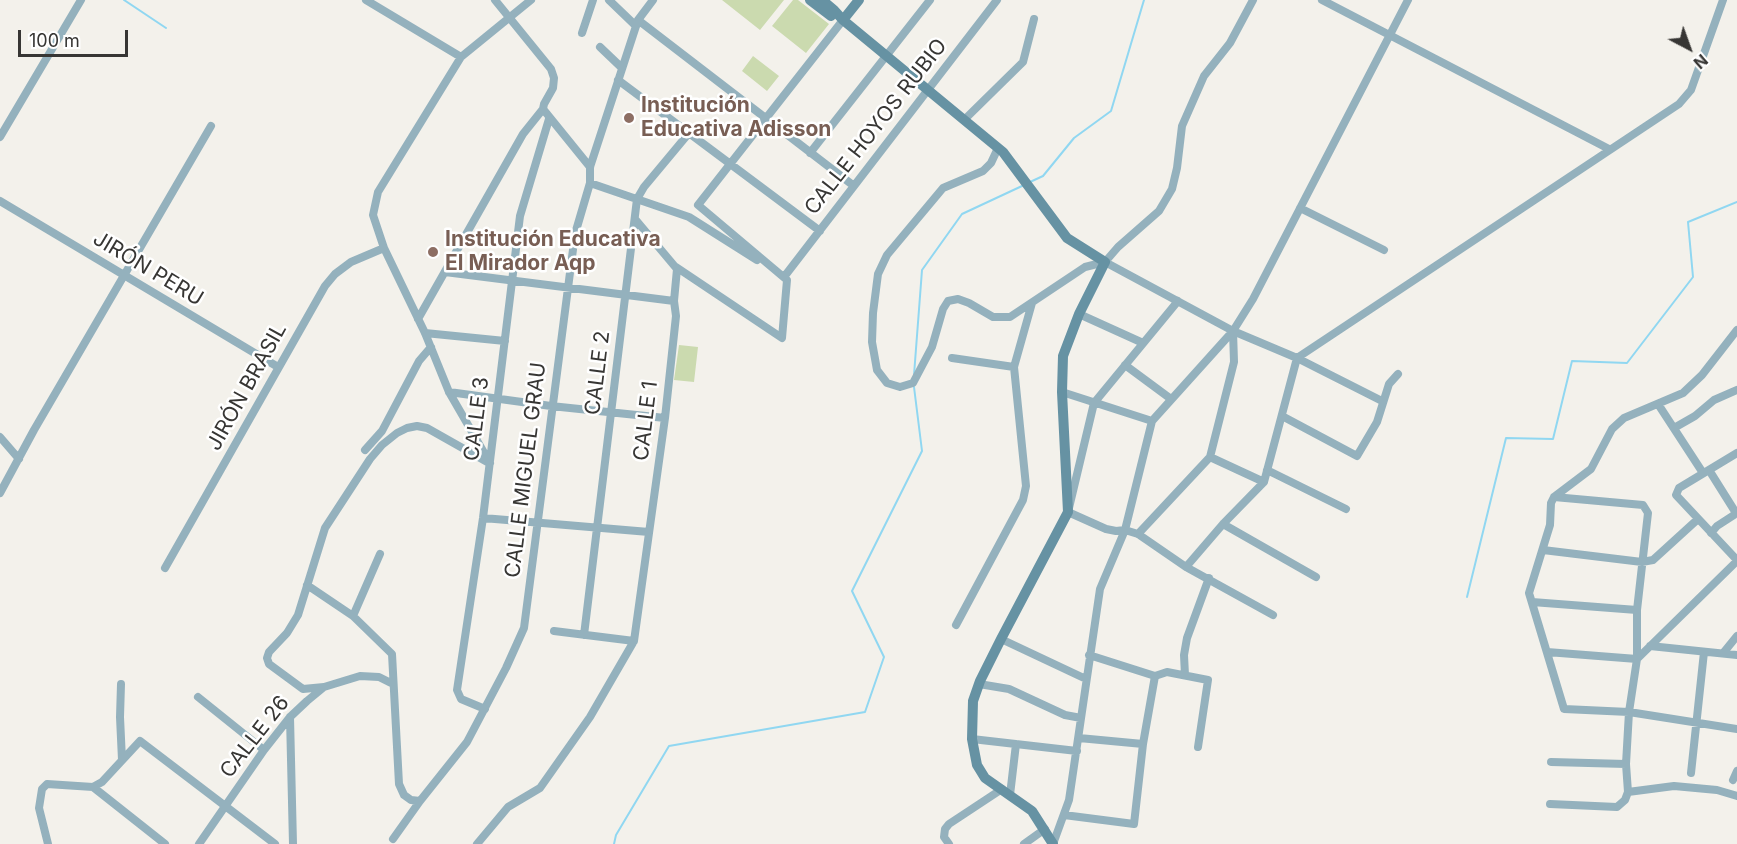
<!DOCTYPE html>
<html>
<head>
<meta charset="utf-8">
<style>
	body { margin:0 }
	#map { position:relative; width:1737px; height:844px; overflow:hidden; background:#f3f1eb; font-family:Inter,sans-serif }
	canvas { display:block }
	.north { position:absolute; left:1659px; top:18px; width:60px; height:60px; -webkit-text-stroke:4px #fff; paint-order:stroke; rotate:139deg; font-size:16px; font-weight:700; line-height:24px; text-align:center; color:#373634 }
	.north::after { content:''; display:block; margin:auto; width:21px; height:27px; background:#373634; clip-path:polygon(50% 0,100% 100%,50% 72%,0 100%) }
	.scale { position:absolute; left:18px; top:30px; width:110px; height:27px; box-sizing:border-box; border:3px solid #373634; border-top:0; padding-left:8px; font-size:18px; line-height:21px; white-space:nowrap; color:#373634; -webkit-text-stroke:4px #fff; paint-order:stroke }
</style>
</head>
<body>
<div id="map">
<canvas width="1737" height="844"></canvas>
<div class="north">N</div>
<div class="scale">100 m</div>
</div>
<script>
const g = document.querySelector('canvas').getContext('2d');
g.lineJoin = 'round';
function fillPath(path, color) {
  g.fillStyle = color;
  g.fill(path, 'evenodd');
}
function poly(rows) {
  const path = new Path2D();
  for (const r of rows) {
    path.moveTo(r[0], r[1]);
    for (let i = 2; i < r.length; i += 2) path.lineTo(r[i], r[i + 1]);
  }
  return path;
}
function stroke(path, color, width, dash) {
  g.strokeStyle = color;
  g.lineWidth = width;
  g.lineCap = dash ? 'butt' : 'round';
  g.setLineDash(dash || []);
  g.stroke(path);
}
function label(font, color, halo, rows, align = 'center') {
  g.font = font + ' Inter,sans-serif';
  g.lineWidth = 5;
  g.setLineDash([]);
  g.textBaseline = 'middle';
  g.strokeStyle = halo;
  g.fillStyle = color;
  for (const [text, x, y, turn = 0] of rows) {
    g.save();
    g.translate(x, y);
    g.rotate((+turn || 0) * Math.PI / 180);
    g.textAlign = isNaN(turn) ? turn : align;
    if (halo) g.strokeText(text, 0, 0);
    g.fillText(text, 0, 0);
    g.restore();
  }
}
const green = poly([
	[722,0,784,0,760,30],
	[793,0,798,0,829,24,806,53,772,26],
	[753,56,779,76,767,91,742,71],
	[679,345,698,347,694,382,674,380]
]);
const stream = poly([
	[124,0,166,28],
	[1030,182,1043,176,1074,138,1111,111,1144,0],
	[914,375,922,270,962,214,1022,186],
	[1467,597,1506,438,1553,439,1572,361,1627,363,1693,277,1688,222,1737,202],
	[614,844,616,835,669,746,865,712,884,657,852,591,922,451,914,387]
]);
const street = poly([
	[366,0,461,57],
	[495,0,551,69,554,78,553,88,544,104,543,109,590,167],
	[609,0,636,26],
	[1322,0,1609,149],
	[638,20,854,186],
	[582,33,593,0],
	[600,47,622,68],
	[618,80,820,231],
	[964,120,1023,62,1034,19],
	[0,137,81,0],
	[998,148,991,163,983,171,943,188,887,255,878,274,873,313,872,342,877,370,887,383,900,387,913,383,932,347,943,309,948,301,958,299,969,303,993,317,1010,317,1085,267,1105,262,1118,247,1159,211,1172,189,1177,168,1182,126,1204,76,1230,43,1253,0],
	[810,153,930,0],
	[590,183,689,217,757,260],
	[0,201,278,367],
	[1300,208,1384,250],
	[1105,262,1233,331,1297,358,1382,401],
	[676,267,782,338,787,280,698,205,843,20],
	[445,272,674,301],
	[784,277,997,0],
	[1178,301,1094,403,1068,512,1106,529,1116,531,1125,530,1138,534,1186,567,1273,615],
	[1079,314,1143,343],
	[418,319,523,134,543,109],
	[1737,330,1702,375,1683,393,1624,418,1612,429,1591,469,1554,497,1551,503,1550,525,1529,593,1564,709,1629,712,1737,729],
	[425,333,505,341],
	[952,358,1014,367],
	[1125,365,1171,399],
	[449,392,551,406,665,418],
	[1062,392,1152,421],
	[1658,404,1703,473],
	[1282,416,1357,456,1377,422,1389,384,1398,374],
	[1674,428,1695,416,1714,400,1737,390],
	[0,437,19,459],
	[365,450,382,431,419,361,431,347],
	[1737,453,1679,488,1676,495,1737,560],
	[1210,457,1264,482],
	[490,463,449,392,425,333,384,248,373,215,378,192,461,57,531,0],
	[1267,470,1346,509],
	[1709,470,1736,513],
	[0,493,34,430,211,126],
	[483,518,649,532],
	[1223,524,1316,577],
	[1711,533,1717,526,1737,513],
	[1138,534,1210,457,1234,362,1233,331],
	[1543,550,1642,562,1653,560,1698,519],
	[1186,567,1223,524,1264,482,1297,358,1679,104,1691,90,1723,0],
	[165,568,325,286,335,274,351,262,384,248],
	[307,585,353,616,392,654,399,784,404,795,411,800,420,801,467,742,506,668,524,628,575,234,590,183,590,167,638,20,653,0],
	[1532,602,1637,610],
	[353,616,380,554],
	[956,625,1023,500,1026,486,1014,367,1032,303],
	[554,631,634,641],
	[584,635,637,199,644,187,689,133],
	[1001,639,1086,679],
	[1650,646,1737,655],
	[1547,652,1637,659,1737,561],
	[1724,652,1737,636],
	[1089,655,1155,676,1167,672,1208,680,1198,747],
	[1185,675,1184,655,1187,638,1209,578],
	[121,684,120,717,122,760],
	[979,684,1009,689,1065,715,1081,718],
	[324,687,303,689,269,664,267,658,269,652,287,633,298,615,325,528,370,459,382,445,397,433,407,428,417,426,427,428,489,463],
	[198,697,264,750],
	[485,709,461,699,457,690,483,518,520,216,549,119],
	[290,717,293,844],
	[1079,738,1143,744],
	[972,739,1077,751],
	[1551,762,1626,764],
	[1691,773,1704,652],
	[1733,780,1737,771],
	[93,787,165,844],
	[1628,792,1674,786,1717,790,1737,796],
	[1010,795,1016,744],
	[1550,804,1617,807,1625,800,1628,792,1626,764,1629,712,1637,659,1637,610,1648,513,1643,505,1554,497],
	[1064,815,1134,824,1143,744,1155,676],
	[393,839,420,801],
	[48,844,39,808,42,789,47,784,93,787,102,782,140,741,275,844],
	[199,844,264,750,290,717,307,701,324,687,360,676,379,677,393,684],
	[477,844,508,807,540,788,590,717,634,641,665,418,676,316,674,301,677,269,635,219],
	[949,844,944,837,945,829,949,824,1002,789],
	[1024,844,1045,829],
	[1053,844,1069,800,1100,589,1125,530,1152,421,1233,331,1253,299,1408,0]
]);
const secondary = poly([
	[810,0,831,16],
	[822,0,834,10,843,20,1003,152,1067,238,1105,262,1079,314,1063,356,1062,392,1068,512,1001,639,980,681,973,701,972,739,977,765,985,778,1032,811,1053,844],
	[843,20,859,0]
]);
const markers = [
	[629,118,6,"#8d6e63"],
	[433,252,6,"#8d6e63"]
];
const educationNames = [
	["Institución",641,106],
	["Educativa Adisson",641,130],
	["Institución Educativa",445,240],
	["El Mirador Aqp",445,264]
];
const streetNames = [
	["CALLE HOYOS RUBIO",876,127,-52],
	["JIRÓN PERU",148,269,31],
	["CALLE 2",598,373,-83],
	["JIRÓN BRASIL",247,387,-61],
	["CALLE 3",477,419,-83],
	["CALLE 1",646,421,-83],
	["CALLE MIGUEL GRAU",526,470,-83],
	["CALLE 26",255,737,-52]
];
fillPath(green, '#cbdaaf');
stroke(stream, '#90d7f1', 2);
stroke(street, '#94b1bd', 8);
stroke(secondary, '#6692a3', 10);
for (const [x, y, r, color] of markers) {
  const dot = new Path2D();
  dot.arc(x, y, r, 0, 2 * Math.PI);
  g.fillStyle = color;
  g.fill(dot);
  stroke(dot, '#fff', 2);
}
label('bold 21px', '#785e54', '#fff', educationNames, 'left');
label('21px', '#373634', '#fff', streetNames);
</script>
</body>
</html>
